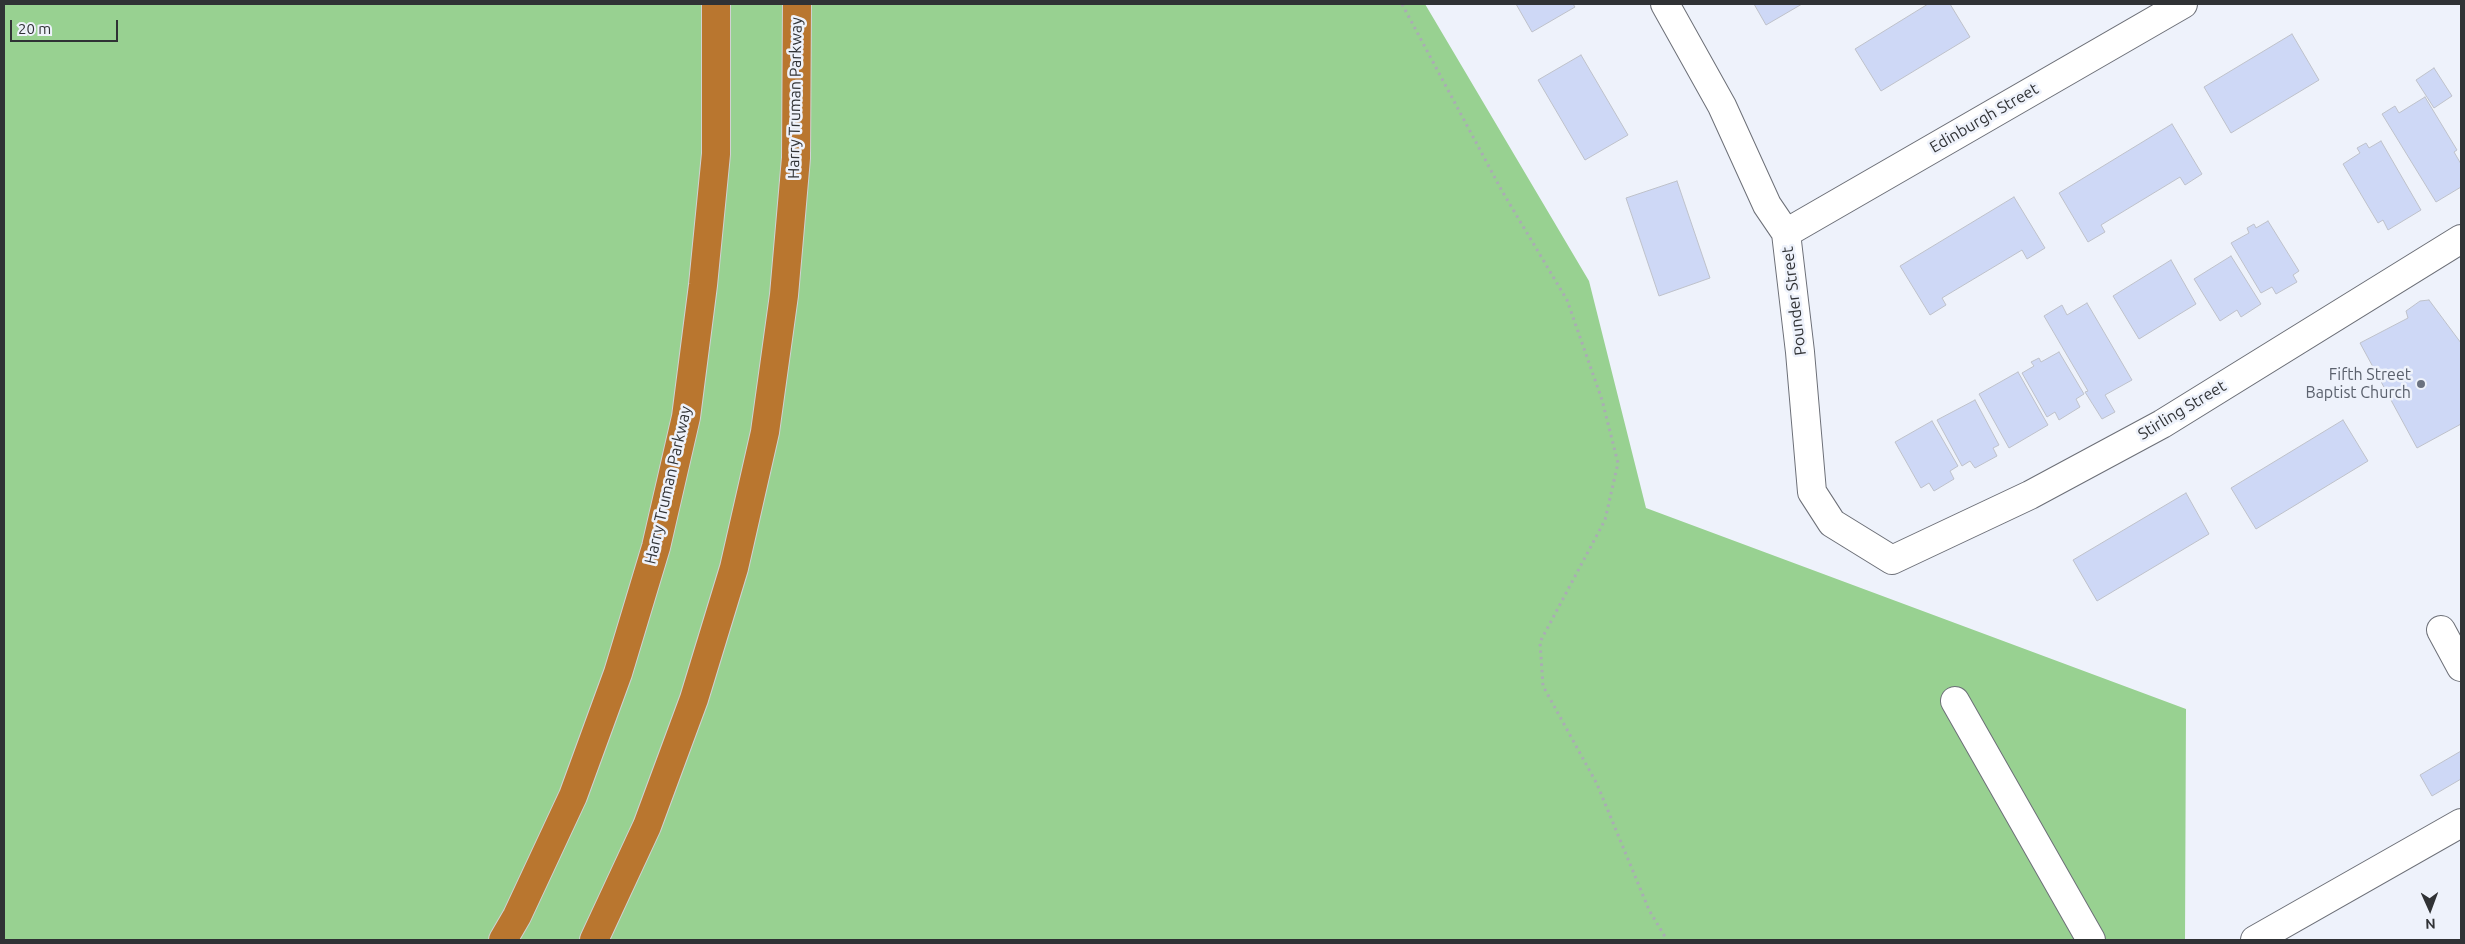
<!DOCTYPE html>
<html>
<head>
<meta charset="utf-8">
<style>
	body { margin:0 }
	#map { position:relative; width:2465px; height:944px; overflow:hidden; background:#eef2fb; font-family:Ubuntu,sans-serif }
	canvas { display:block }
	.frame { position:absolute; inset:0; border:5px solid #303235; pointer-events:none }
	.north { position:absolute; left:2405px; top:884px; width:50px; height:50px; -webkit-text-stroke:4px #eef2fb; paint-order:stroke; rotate:178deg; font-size:14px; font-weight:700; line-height:20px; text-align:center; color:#303235 }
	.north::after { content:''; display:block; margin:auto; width:18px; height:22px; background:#303235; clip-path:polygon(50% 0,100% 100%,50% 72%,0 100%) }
	.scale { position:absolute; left:10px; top:20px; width:108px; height:22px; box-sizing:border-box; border:2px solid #303235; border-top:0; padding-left:6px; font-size:15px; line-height:18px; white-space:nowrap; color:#303235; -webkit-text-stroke:4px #eef2fb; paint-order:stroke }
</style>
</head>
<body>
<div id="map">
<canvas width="2465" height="944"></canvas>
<div class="frame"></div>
<div class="north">N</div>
<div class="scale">20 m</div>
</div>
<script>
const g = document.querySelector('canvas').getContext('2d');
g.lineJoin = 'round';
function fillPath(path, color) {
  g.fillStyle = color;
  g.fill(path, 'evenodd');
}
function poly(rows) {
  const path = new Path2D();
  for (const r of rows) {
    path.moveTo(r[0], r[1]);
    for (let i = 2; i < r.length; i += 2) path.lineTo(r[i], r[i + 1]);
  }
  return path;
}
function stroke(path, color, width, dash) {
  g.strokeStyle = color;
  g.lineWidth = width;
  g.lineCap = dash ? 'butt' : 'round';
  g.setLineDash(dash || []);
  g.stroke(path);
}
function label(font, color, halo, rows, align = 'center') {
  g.font = font + ' Ubuntu,sans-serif';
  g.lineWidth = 5;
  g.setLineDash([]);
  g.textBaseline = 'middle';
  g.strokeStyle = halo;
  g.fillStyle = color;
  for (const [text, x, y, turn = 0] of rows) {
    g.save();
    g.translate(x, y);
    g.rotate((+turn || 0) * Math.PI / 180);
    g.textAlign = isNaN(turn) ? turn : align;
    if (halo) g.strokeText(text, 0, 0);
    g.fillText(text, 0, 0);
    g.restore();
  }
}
const forest = poly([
	[4,4,1425,4,1589,281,1646,508,2186,709,2185,940,4,940]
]);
const building = poly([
	[1516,4,1573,4,1575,7,1532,32,1516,4],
	[1754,4,1802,4,1766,25,1754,4],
	[1928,4,1950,4,1970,37,1881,91,1855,49,1928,4],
	[2292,34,2319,80,2231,133,2204,87,2292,34],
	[1581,55,1628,135,1585,160,1538,80,1581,55],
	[2434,68,2452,96,2434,108,2416,80,2434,68],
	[2425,97,2457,150,2454,152,2461,164,2461,187,2436,202,2382,114,2395,106,2399,113,2425,97],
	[2172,124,2202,174,2185,185,2180,177,2101,225,2105,232,2088,242,2059,193,2172,124],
	[2381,141,2421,210,2388,230,2383,220,2378,223,2343,164,2360,153,2357,148,2366,143,2369,148,2381,141],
	[1677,181,1710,278,1659,296,1626,198,1677,181],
	[2014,197,2045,248,2027,259,2022,250,1942,298,1946,305,1930,315,1900,266,2014,197],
	[2268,221,2299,271,2293,275,2297,282,2276,294,2272,287,2261,293,2231,243,2249,233,2247,228,2254,224,2256,228,2268,221],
	[2231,256,2261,304,2241,317,2237,310,2220,321,2194,279,2231,256],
	[2171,260,2196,304,2139,339,2113,296,2171,260],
	[2429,300,2461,343,2461,424,2417,448,2360,343,2408,318,2406,311,2420,301,2429,300],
	[2087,303,2132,380,2105,395,2115,412,2102,419,2085,392,2088,391,2044,316,2062,305,2067,315,2087,303],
	[2059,352,2084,394,2076,399,2080,407,2059,420,2055,412,2047,417,2022,373,2034,366,2031,362,2039,358,2041,362,2059,352],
	[2018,372,2048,425,2009,448,1979,394,2018,372],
	[1975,400,1999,445,1993,448,1997,456,1975,468,1970,461,1962,466,1937,420,1975,400],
	[2343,420,2368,461,2256,529,2231,488,2343,420],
	[1932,421,1958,466,1950,471,1954,479,1934,491,1929,483,1921,488,1895,442,1932,421],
	[2186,493,2209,534,2097,601,2073,560,2186,493],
	[2461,751,2461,779,2432,796,2420,775,2461,751]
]);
const path = poly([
	[1402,4,1502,191,1567,300,1602,400,1618,463,1605,520,1540,642,1543,686,1597,784,1649,910,1667,940]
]);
const minor = poly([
	[1665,4,1722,106,1767,205,1786,233,1800,352,1812,492,1832,523,1892,560,2030,495,2162,424,2461,239],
	[1786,233,2183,4],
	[2441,630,2461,667],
	[1955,701,2091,940],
	[2255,940,2461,823]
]);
const highway = poly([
	[503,940,517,916,573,796,618,673,656,547,686,417,703,285,716,154,716,4],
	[594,940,647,826,694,699,734,568,765,432,784,295,796,158,797,4]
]);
const markers = [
	[2421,384,5,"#6b7280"]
];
const streetNames = [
	["Harry Truman Parkway",795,98,-89],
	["Edinburgh Street",1984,118,-30],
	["Pounder Street",1794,301,-97],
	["Stirling Street",2182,410,-31],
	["Harry Truman Parkway",668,485,-77]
];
const worshipNames = [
	["Fifth Street",2411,375],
	["Baptist Church",2411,393]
];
fillPath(forest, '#98d191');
fillPath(building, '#ced8f6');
stroke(building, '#bec1ca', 1);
stroke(minor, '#6c6f77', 30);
stroke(highway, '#d1d2d3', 30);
stroke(path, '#aaadb4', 3, [2.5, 4]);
stroke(minor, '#fff', 28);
stroke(highway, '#b9762f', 28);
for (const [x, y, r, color] of markers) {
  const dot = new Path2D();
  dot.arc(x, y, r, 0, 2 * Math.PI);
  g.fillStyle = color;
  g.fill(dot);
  stroke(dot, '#eef2fb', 2);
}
label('16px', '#303235', '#eef2fb', streetNames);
label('16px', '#5b616d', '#eef2fb', worshipNames, 'right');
</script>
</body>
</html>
